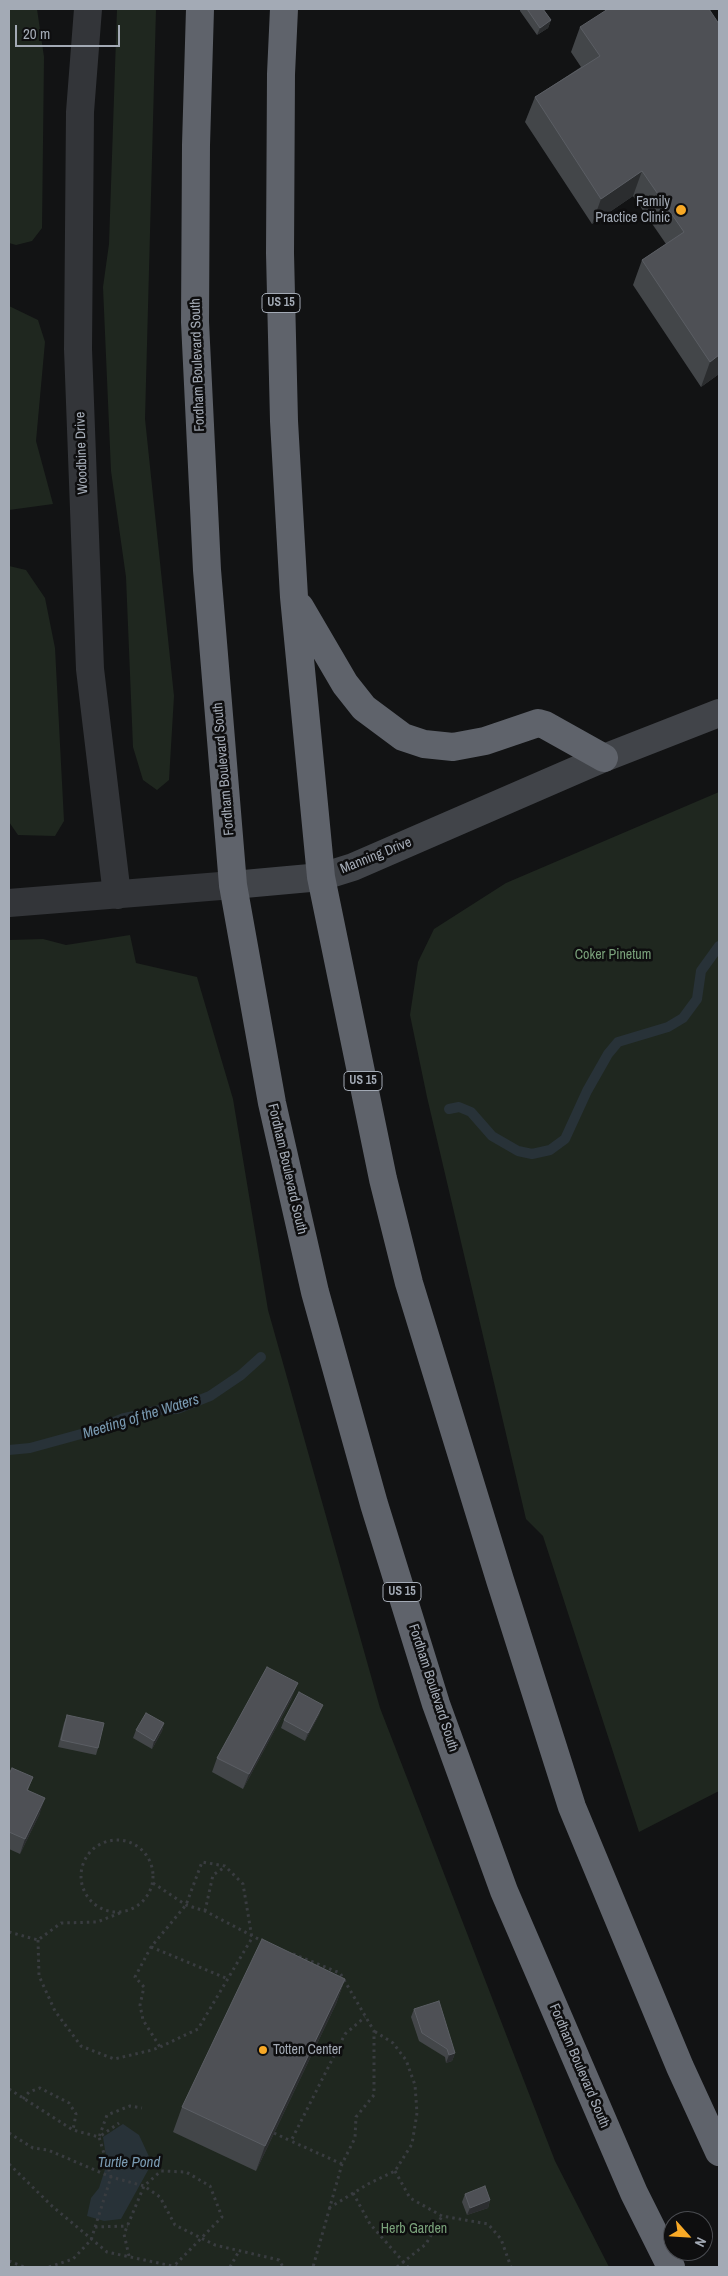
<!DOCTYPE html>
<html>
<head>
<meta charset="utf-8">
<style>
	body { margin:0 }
	#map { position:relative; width:728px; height:2276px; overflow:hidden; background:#121314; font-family:"Archivo Narrow",sans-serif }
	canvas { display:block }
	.frame { position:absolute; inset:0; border:10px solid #a3aab5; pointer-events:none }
	.north { position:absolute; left:663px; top:2211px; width:50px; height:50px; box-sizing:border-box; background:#0e0e0f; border:1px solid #4a4c51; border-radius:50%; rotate:116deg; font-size:14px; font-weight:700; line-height:20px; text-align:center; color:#a3aab5 }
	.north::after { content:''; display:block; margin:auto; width:18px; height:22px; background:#f8a926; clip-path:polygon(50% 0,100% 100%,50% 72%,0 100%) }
	.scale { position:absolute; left:15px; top:25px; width:105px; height:22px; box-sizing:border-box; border:2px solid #a3aab5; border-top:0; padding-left:6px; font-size:15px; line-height:18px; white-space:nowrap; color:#a3aab5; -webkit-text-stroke:4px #0e0e0f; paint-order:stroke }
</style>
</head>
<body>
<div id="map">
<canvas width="728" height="2276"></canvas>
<div class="frame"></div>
<div class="north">N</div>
<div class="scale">20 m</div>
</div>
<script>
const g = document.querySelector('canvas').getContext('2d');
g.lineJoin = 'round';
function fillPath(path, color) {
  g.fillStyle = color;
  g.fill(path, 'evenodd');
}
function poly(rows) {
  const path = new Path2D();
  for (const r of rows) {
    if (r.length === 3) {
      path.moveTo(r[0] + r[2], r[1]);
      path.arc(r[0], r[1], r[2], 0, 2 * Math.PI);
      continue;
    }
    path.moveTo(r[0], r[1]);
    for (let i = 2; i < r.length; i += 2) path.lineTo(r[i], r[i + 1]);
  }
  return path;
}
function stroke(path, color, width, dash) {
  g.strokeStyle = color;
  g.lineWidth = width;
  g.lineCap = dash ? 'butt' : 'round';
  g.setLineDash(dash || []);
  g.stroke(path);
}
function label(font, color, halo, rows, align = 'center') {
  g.font = font + ' "Archivo Narrow",sans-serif';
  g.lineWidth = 5;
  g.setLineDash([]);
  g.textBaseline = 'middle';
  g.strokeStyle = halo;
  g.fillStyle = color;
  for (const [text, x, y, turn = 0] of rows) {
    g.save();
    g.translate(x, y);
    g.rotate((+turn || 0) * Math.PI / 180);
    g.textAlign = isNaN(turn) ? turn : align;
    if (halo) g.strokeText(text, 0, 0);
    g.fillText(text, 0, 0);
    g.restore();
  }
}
const green = poly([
	[9,9,37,9,44,57,42,228,32,241,16,245,9,243],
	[117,9,156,9,145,419,174,696,169,780,157,790,143,780,133,747,126,577,111,471,103,287,109,244],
	[9,306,38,320,45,342,36,441,53,504,9,510],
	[9,566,26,570,45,598,55,648,64,821,55,836,18,835,9,822],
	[719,792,719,1791,639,1832,543,1536,526,1519,427,1097,410,1015,418,962,434,929,506,883],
	[130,935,136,963,197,977,233,1099,268,1310,380,1708,555,2161,609,2267,9,2267,9,940,43,939,66,945]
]);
const water = poly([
	[123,2124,139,2135,152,2163,121,2219,104,2221,87,2216,91,2198,99,2188,107,2163,103,2137]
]);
const stream = poly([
	[449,1109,459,1107,471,1112,492,1136,518,1151,532,1154,550,1150,565,1139,587,1091,608,1054,618,1042,668,1027,683,1018,697,999,701,971,719,946],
	[9,1450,30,1448,92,1431,124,1418,159,1410,177,1409,210,1396,241,1375,261,1357]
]);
const path = poly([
	[117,1876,36],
	[153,1883,186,1905,205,1911,264,1942],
	[205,1911,213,1875,225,1867],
	[9,1932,38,1940,61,1923,97,1922,120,1913],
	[38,1940,39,1976,55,2011,81,2046,114,2059,152,2050,160,2047,198,2029,252,1938,243,1884,225,1866,202,1862,186,1905,151,1947,135,1977,144,1987,140,2005,143,2020,160,2047],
	[151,1947,228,1979],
	[293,1954,340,1973,374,2031,374,2095,356,2117,355,2138,342,2164,313,2267],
	[9,2089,73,2130,99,2137,107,2115,130,2106,142,2108],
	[23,2099,29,2092,40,2088,69,2103,76,2114,73,2130],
	[9,2133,33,2148,48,2150,111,2177,144,2186,160,2197,175,2225,215,2245,279,2260,283,2267],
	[274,2133,291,2141],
	[9,2164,52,2206,107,2252,177,2267],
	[342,2164,291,2141,345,2034,365,2017],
	[395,2171,410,2198,442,2216,488,2224,501,2239,511,2267],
	[353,2193,370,2224,408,2267],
	[329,2208,368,2184,395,2171,412,2144,417,2113,415,2085,406,2060,393,2043,374,2031],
	[95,2227,128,2226],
	[129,2256,124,2234,144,2186,161,2171,186,2172,210,2186,222,2217,174,2266],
	[9,2261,24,2267],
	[49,2267,73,2259,91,2240,111,2177,99,2137,119,2123],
	[230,2267,239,2251],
	[397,2267,426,2244,442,2216]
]);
const street = poly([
	[88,9,80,112,78,349,90,669,117,895],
	[9,903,233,885]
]);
const secondary = poly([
	[233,885,321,877,353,867,604,758,719,713]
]);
const highway = poly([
	[200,9,196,145,195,322,207,570,233,885,272,1103,315,1292,374,1504,436,1704,504,1891,634,2193,671,2267],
	[284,9,281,74,280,253,284,421,294,597,321,877,383,1179,409,1283,500,1580,572,1807,680,2067,719,2152],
	[300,607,345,684,364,708,403,737,424,744,453,747,485,741,538,723,545,725,604,758]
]);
const wall = poly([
	[520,9,543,9,551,20,548,28,537,35,520,11],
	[719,24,719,374,701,387,633,285,642,260,666,244,633,196,592,224,525,122,535,97,581,67,571,52,580,27],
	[292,1698,243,1789,212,1772,217,1758],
	[320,1713,305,1741,281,1728,284,1720],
	[67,1715,98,1748,96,1755,58,1747,64,1723],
	[164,1723,162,1731,152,1749,133,1738,136,1730],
	[9,1774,33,1777,28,1790,40,1813,20,1854,9,1849],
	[345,1979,336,2004,256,2171,173,2132,182,2107],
	[414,2009,455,2053,452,2061,446,2063,445,2057,419,2041,411,2017],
	[465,2194,490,2200,488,2208,467,2215,462,2202]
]);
const shadedWall = poly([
	[551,20,548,28,537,35,540,28],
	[642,171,633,196,592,224,601,199],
	[719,355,719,374,701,387,710,362],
	[298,1683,292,1698,243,1789,249,1774],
	[323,1705,320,1713,305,1741,308,1733],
	[164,1723,162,1731,152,1749,154,1741],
	[45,1798,40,1813,20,1854,25,1839],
	[345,1979,336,2004,256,2171,265,2146],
	[455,2053,452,2061,446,2063,449,2055],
	[490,2200,488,2208,467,2215,470,2208]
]);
const building = poly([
	[527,9,543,9,551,20,540,28,527,9],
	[608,9,709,9,719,24,719,355,710,362,642,260,684,232,642,171,601,199,535,97,600,56,580,27,608,9],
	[267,1667,298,1683,249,1774,217,1758,267,1667],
	[299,1692,323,1705,308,1733,284,1720,299,1692],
	[146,1713,164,1723,154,1741,136,1730,146,1713],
	[67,1715,104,1723,98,1748,61,1740,67,1715],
	[12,1768,33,1777,27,1790,45,1798,25,1839,9,1832,9,1774,12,1768],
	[262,1939,345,1979,265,2146,182,2107,262,1939],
	[439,2001,455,2053,449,2055,447,2049,422,2033,414,2009,439,2001],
	[485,2186,490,2200,470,2208,465,2194,485,2186]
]);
const markers = [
	[681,210,6,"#f8a926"],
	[263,2050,5,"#f8a926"]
];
const shields = [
	[281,303,38],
	[363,1081,38],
	[402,1592,38]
];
const shieldNames = [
	["US 15",281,303],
	["US 15",363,1081],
	["US 15",402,1592]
];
const poiNames = [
	["Family",670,202],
	["Practice Clinic",670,218],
	["Totten Center",273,2050,"left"]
];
const streetNames = [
	["Fordham Boulevard South",198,365,-92],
	["Woodbine Drive",82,453,-92],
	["Fordham Boulevard South",224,769,-95],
	["Manning Drive",376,856,-22],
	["Fordham Boulevard South",287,1169,77],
	["Fordham Boulevard South",433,1688,72],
	["Fordham Boulevard South",579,2066,67]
];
const parkNames = [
	["Coker Pinetum",613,955],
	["Herb Garden",414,2229]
];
const waterNames = [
	["Meeting of the Waters",141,1417,-17],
	["Turtle Pond",129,2163]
];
fillPath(green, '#1f271f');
fillPath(water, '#283238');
stroke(stream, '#283238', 10);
stroke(path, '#393c40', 3, [2.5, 4]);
stroke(street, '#333539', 28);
stroke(secondary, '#414449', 28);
stroke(highway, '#5f636b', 28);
fillPath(wall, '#434649');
fillPath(shadedWall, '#2b2d2f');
fillPath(building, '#4e5055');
stroke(building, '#5b5e64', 1);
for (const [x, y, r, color] of markers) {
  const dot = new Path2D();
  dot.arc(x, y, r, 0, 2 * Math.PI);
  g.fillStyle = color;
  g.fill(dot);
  stroke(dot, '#0e0e0f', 2);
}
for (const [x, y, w] of shields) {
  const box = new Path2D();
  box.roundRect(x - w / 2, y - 9.5, w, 19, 4);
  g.fillStyle = '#0e0e0f';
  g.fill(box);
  stroke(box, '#a3aab5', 1);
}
label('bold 12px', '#a3aab5', null, shieldNames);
label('14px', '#a3aab5', '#0e0e0f', poiNames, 'right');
label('14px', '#a3aab5', '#0e0e0f', streetNames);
label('14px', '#79a17a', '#0e0e0f', parkNames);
label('italic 15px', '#799ab2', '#0e0e0f', waterNames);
</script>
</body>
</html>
